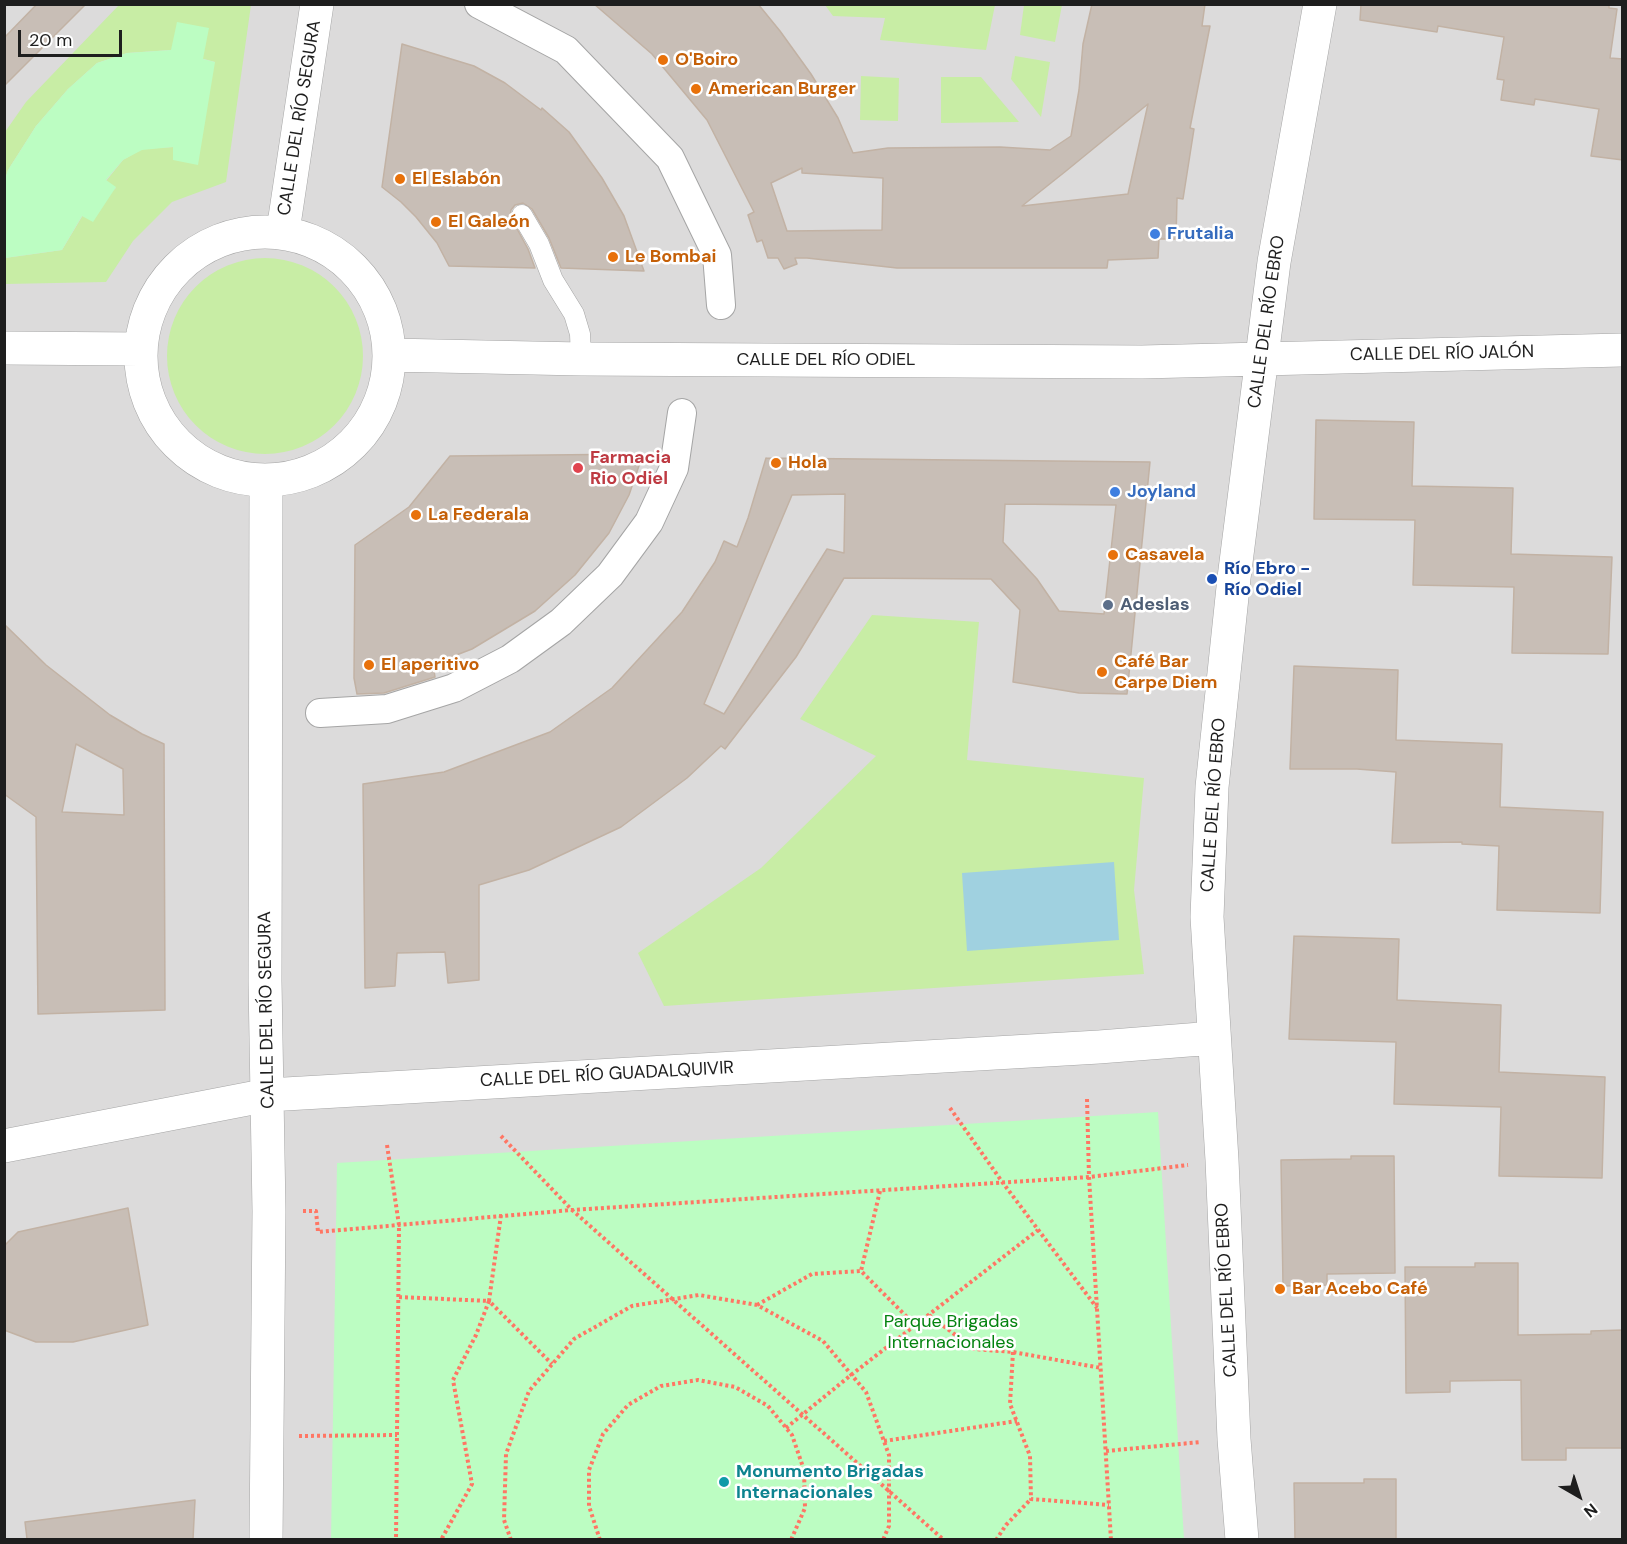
<!DOCTYPE html>
<html>
<head>
<meta charset="utf-8">
<style>
	body { margin:0 }
	#map { position:relative; width:1627px; height:1544px; overflow:hidden; background:#f0ebe3; font-family:"DM Sans",sans-serif }
	canvas { display:block }
	.frame { position:absolute; inset:0; border:6px solid #1e1e1e; pointer-events:none }
	.north { position:absolute; left:1549px; top:1466px; width:60px; height:60px; -webkit-text-stroke:4px #fff; paint-order:stroke; rotate:141deg; font-size:16px; font-weight:700; line-height:24px; text-align:center; color:#1e1e1e }
	.north::after { content:''; display:block; margin:auto; width:21px; height:27px; background:#1e1e1e; clip-path:polygon(50% 0,100% 100%,50% 72%,0 100%) }
	.scale { position:absolute; left:18px; top:30px; width:104px; height:27px; box-sizing:border-box; border:3px solid #1e1e1e; border-top:0; padding-left:8px; font-size:18px; line-height:21px; white-space:nowrap; color:#1e1e1e; -webkit-text-stroke:4px #fff; paint-order:stroke }
</style>
</head>
<body>
<div id="map">
<canvas width="1627" height="1544"></canvas>
<div class="frame"></div>
<div class="north">N</div>
<div class="scale">20 m</div>
</div>
<script>
const g = document.querySelector('canvas').getContext('2d');
g.lineJoin = 'round';
function fillPath(path, color) {
  g.fillStyle = color;
  g.fill(path, 'evenodd');
}
function poly(rows) {
  const path = new Path2D();
  for (const r of rows) {
    if (r.length === 3) {
      path.moveTo(r[0] + r[2], r[1]);
      path.arc(r[0], r[1], r[2], 0, 2 * Math.PI);
      continue;
    }
    path.moveTo(r[0], r[1]);
    for (let i = 2; i < r.length; i += 2) path.lineTo(r[i], r[i + 1]);
  }
  return path;
}
function stroke(path, color, width, dash) {
  g.strokeStyle = color;
  g.lineWidth = width;
  g.lineCap = dash ? 'butt' : 'round';
  g.setLineDash(dash || []);
  g.stroke(path);
}
function label(font, color, halo, rows, align = 'center') {
  g.font = font + ' "DM Sans",sans-serif';
  g.lineWidth = 5;
  g.setLineDash([]);
  g.textBaseline = 'middle';
  g.strokeStyle = halo;
  g.fillStyle = color;
  for (const [text, x, y, turn = 0] of rows) {
    g.save();
    g.translate(x, y);
    g.rotate((+turn || 0) * Math.PI / 180);
    g.textAlign = isNaN(turn) ? turn : align;
    if (halo) g.strokeText(text, 0, 0);
    g.fillText(text, 0, 0);
    g.restore();
  }
}
const residential = poly([
	[5,5,1622,5,1622,1539,5,1539]
]);
const grass = poly([
	[119,5,251,5,226,182,172,202,133,241,106,282,5,284,5,258,62,250,83,215,116,188,106,181,123,160,142,149,174,147,215,62,171,50,127,53,97,63,68,89,36,126,8,170,5,179,5,132,26,102],
	[825,5,995,5,986,50,880,40,885,18,833,16],
	[1024,5,1062,5,1055,42,1020,35],
	[1015,56,1050,62,1041,117,1011,79],
	[861,76,899,78,898,121,860,120],
	[941,77,981,77,1019,122,941,123],
	[265,356,98],
	[872,615,979,622,967,760,1144,778,1134,890,1144,974,664,1006,638,953,761,868,876,756,800,719]
]);
const park = poly([
	[177,22,209,28,203,59,215,62,198,165,173,160,173,147,142,150,123,160,106,180,116,187,93,222,82,216,62,250,5,258,5,179,8,170,36,126,68,89,97,63,127,53,171,50],
	[1158,1112,1184,1539,331,1539,337,1163]
]);
const water = poly([
	[1114,862,1119,940,967,951,962,873]
]);
const building = poly([
	[37,4,86,4,4,86,4,38,37,4],
	[594,4,758,4,780,31,811,74,838,118,853,153,888,148,1000,147,1050,150,1071,136,1079,90,1083,44,1092,4,1205,4,1202,26,1210,26,1190,128,1194,129,1183,199,1177,198,1176,239,1159,239,1158,258,1108,260,1107,268,897,268,807,258,795,258,797,264,784,269,778,258,768,258,762,240,757,242,748,215,754,212,707,120,652,54,594,4],
	[1148,104,1128,194,1022,206,1066,171,1148,104],
	[802,168,802,173,883,178,882,230,787,231,771,183,802,168],
	[1361,4,1609,4,1609,8,1617,9,1610,58,1623,59,1623,160,1591,156,1599,109,1535,99,1534,105,1501,100,1504,80,1497,79,1504,37,1438,26,1437,32,1360,20,1361,4],
	[402,44,474,66,505,83,541,110,542,108,569,132,602,178,624,216,644,271,561,268,549,238,532,209,523,203,515,205,511,210,510,216,528,249,535,268,449,266,437,243,416,217,401,202,382,187,402,44],
	[1316,420,1414,422,1412,486,1513,488,1511,554,1612,557,1608,654,1512,653,1514,587,1413,585,1415,520,1314,519,1316,420],
	[643,454,629,495,609,533,575,575,535,611,472,649,433,664,435,677,384,693,357,694,354,678,355,545,409,507,450,456,643,454],
	[766,458,1150,462,1127,694,1079,693,1013,682,1020,610,991,579,844,578,796,657,725,749,721,746,687,778,621,827,529,870,479,885,479,980,448,983,445,952,397,953,395,986,365,988,363,784,444,772,550,732,612,688,682,612,715,562,724,541,737,547,748,518,766,458],
	[845,494,844,553,827,549,724,714,704,704,792,495,845,494],
	[1005,504,1116,505,1104,614,1059,611,1037,579,1003,542,1005,504],
	[4,624,46,665,110,715,142,734,164,744,165,1010,38,1014,36,817,4,794,4,624],
	[76,744,123,769,124,815,62,812,76,744],
	[1294,666,1398,670,1396,740,1502,744,1500,807,1603,812,1600,913,1497,910,1499,846,1462,844,1462,842,1392,843,1396,772,1357,769,1290,769,1294,666],
	[1294,936,1399,939,1397,1000,1501,1005,1499,1072,1605,1077,1602,1178,1499,1176,1501,1107,1394,1104,1396,1042,1289,1039,1294,936],
	[1351,1156,1394,1156,1395,1273,1327,1274,1327,1285,1283,1286,1281,1160,1351,1159,1351,1156],
	[128,1208,148,1325,73,1342,36,1342,4,1330,4,1246,18,1232,128,1208],
	[1475,1263,1518,1263,1518,1335,1591,1334,1591,1331,1623,1330,1623,1448,1566,1448,1566,1460,1522,1460,1521,1380,1450,1381,1450,1392,1406,1393,1405,1267,1475,1267,1475,1263],
	[1364,1479,1396,1479,1396,1539,1295,1539,1294,1483,1364,1483,1364,1479],
	[195,1500,193,1539,27,1539,25,1522,195,1500]
]);
const path = poly([
	[1087,1099,1089,1177,1111,1540],
	[950,1108,1003,1183,1097,1308],
	[501,1136,572,1210,944,1540],
	[387,1145,399,1225,396,1540],
	[880,1191,861,1271,915,1325],
	[303,1211,316,1211,318,1232,572,1210,1089,1177,1188,1165],
	[501,1215,489,1301,552,1364],
	[399,1297,489,1301,476,1335,453,1380,472,1484,441,1540],
	[757,1305,812,1274,861,1271],
	[929,1315,974,1349,1013,1352,1101,1368],
	[1013,1352,1010,1404,1030,1456,1031,1499,1109,1505],
	[786,1428,851,1375,1038,1230],
	[299,1436,397,1435],
	[884,1441,1017,1421],
	[1106,1451,1201,1442],
	[511,1540,504,1520,506,1454,529,1391,574,1339,632,1306,699,1295,757,1305,823,1341,866,1392,889,1455,889,1526,883,1540],
	[600,1540,589,1506,589,1470,603,1434,628,1405,661,1386,698,1380,735,1387,768,1406,792,1435,804,1470,805,1508,791,1540],
	[996,1540,1006,1525,1031,1499]
]);
const service = poly([
	[522,215,539,244,553,280,574,314,580,334,581,359]
]);
const pedestrian = poly([
	[479,4,566,50,670,158,717,255,721,305],
	[320,713,387,709,454,688,510,659,561,622,610,575,649,522,674,468,682,413]
]);
const minor = poly([
	[283,231,317,4],
	[265,356,124],
	[4,348,140,349],
	[390,355,581,359,1142,362,1622,350],
	[4,1146,268,1095,1099,1047,1214,1038],
	[266,1540,269,1211,265,981,266,481],
	[1242,1540,1234,1439,1222,1160,1207,917,1212,787,1234,578,1274,262,1320,4]
]);
const markers = [
	[663,60,6,"#e8710a"],
	[696,89,6,"#e8710a"],
	[400,179,6,"#e8710a"],
	[436,222,6,"#e8710a"],
	[1155,234,6,"#3f7fe0"],
	[613,257,6,"#e8710a"],
	[776,463,6,"#e8710a"],
	[578,468,6,"#e0444e"],
	[1115,492,6,"#3f7fe0"],
	[416,515,6,"#e8710a"],
	[1113,555,6,"#e8710a"],
	[1212,579,6,"#1a4fb4"],
	[1108,605,6,"#5c6f8a"],
	[369,665,6,"#e8710a"],
	[1102,672,6,"#e8710a"],
	[1280,1289,6,"#e8710a"],
	[724,1482,6,"#0f9aa8"]
];
const foodNames = [
	["O'Boiro",675,60],
	["American Burger",708,89],
	["El Eslabón",412,179],
	["El Galeón",448,222],
	["Le Bombai",625,257],
	["Hola",788,463],
	["La Federala",428,515],
	["Casavela",1125,555],
	["Café Bar",1114,662],
	["Carpe Diem",1114,683],
	["El aperitivo",381,665],
	["Bar Acebo Café",1292,1289]
];
const streetNames = [
	["CALLE DEL RÍO SEGURA",300,118,-81],
	["CALLE DEL RÍO EBRO",1267,322,-82],
	["CALLE DEL RÍO JALÓN",1442,354,-1],
	["CALLE DEL RÍO ODIEL",826,360],
	["CALLE DEL RÍO EBRO",1214,805,-86],
	["CALLE DEL RÍO SEGURA",267,1010,-91],
	["CALLE DEL RÍO GUADALQUIVIR",607,1075,-3],
	["CALLE DEL RÍO EBRO",1227,1290,-93]
];
const shopNames = [
	["Frutalia",1167,234],
	["Joyland",1127,492]
];
const healthNames = [
	["Farmacia",590,458],
	["Rio Odiel",590,479]
];
const transitNames = [
	["Río Ebro -",1224,569],
	["Río Odiel",1224,590]
];
const serviceNames = [
	["Adeslas",1120,605]
];
const parkNames = [
	["Parque Brigadas",951,1322],
	["Internacionales",951,1343]
];
const cultureNames = [
	["Monumento Brigadas",736,1472],
	["Internacionales",736,1493]
];
fillPath(residential, '#dcdbdb');
fillPath(grass, '#c8eda5');
fillPath(park, '#bcfdc2');
fillPath(water, '#a0d1e0');
fillPath(building, '#c8beb6');
stroke(building, '#c2b2a4', 1.5);
stroke(service, '#a5a5a5', 21);
stroke(pedestrian, '#a5a5a5', 30);
stroke(minor, '#a5a5a5', 34);
stroke(path, '#ff7664', 4, [3, 3]);
stroke(service, '#fff', 20);
stroke(pedestrian, '#fff', 28);
stroke(minor, '#fff', 33);
for (const [x, y, r, color] of markers) {
  const dot = new Path2D();
  dot.arc(x, y, r, 0, 2 * Math.PI);
  g.fillStyle = color;
  g.fill(dot);
  stroke(dot, '#fff', 2);
}
label('bold 18px', '#c56008', '#fff', foodNames, 'left');
label('18px', '#1e1e1e', '#fff', streetNames);
label('bold 18px', '#366cbe', '#fff', shopNames, 'left');
label('bold 18px', '#be3a42', '#fff', healthNames, 'left');
label('bold 18px', '#164399', '#fff', transitNames, 'left');
label('bold 18px', '#4e5e75', '#fff', serviceNames, 'left');
label('18px', '#048310', '#fff', parkNames);
label('bold 18px', '#0d838f', '#fff', cultureNames, 'left');
</script>
</body>
</html>
